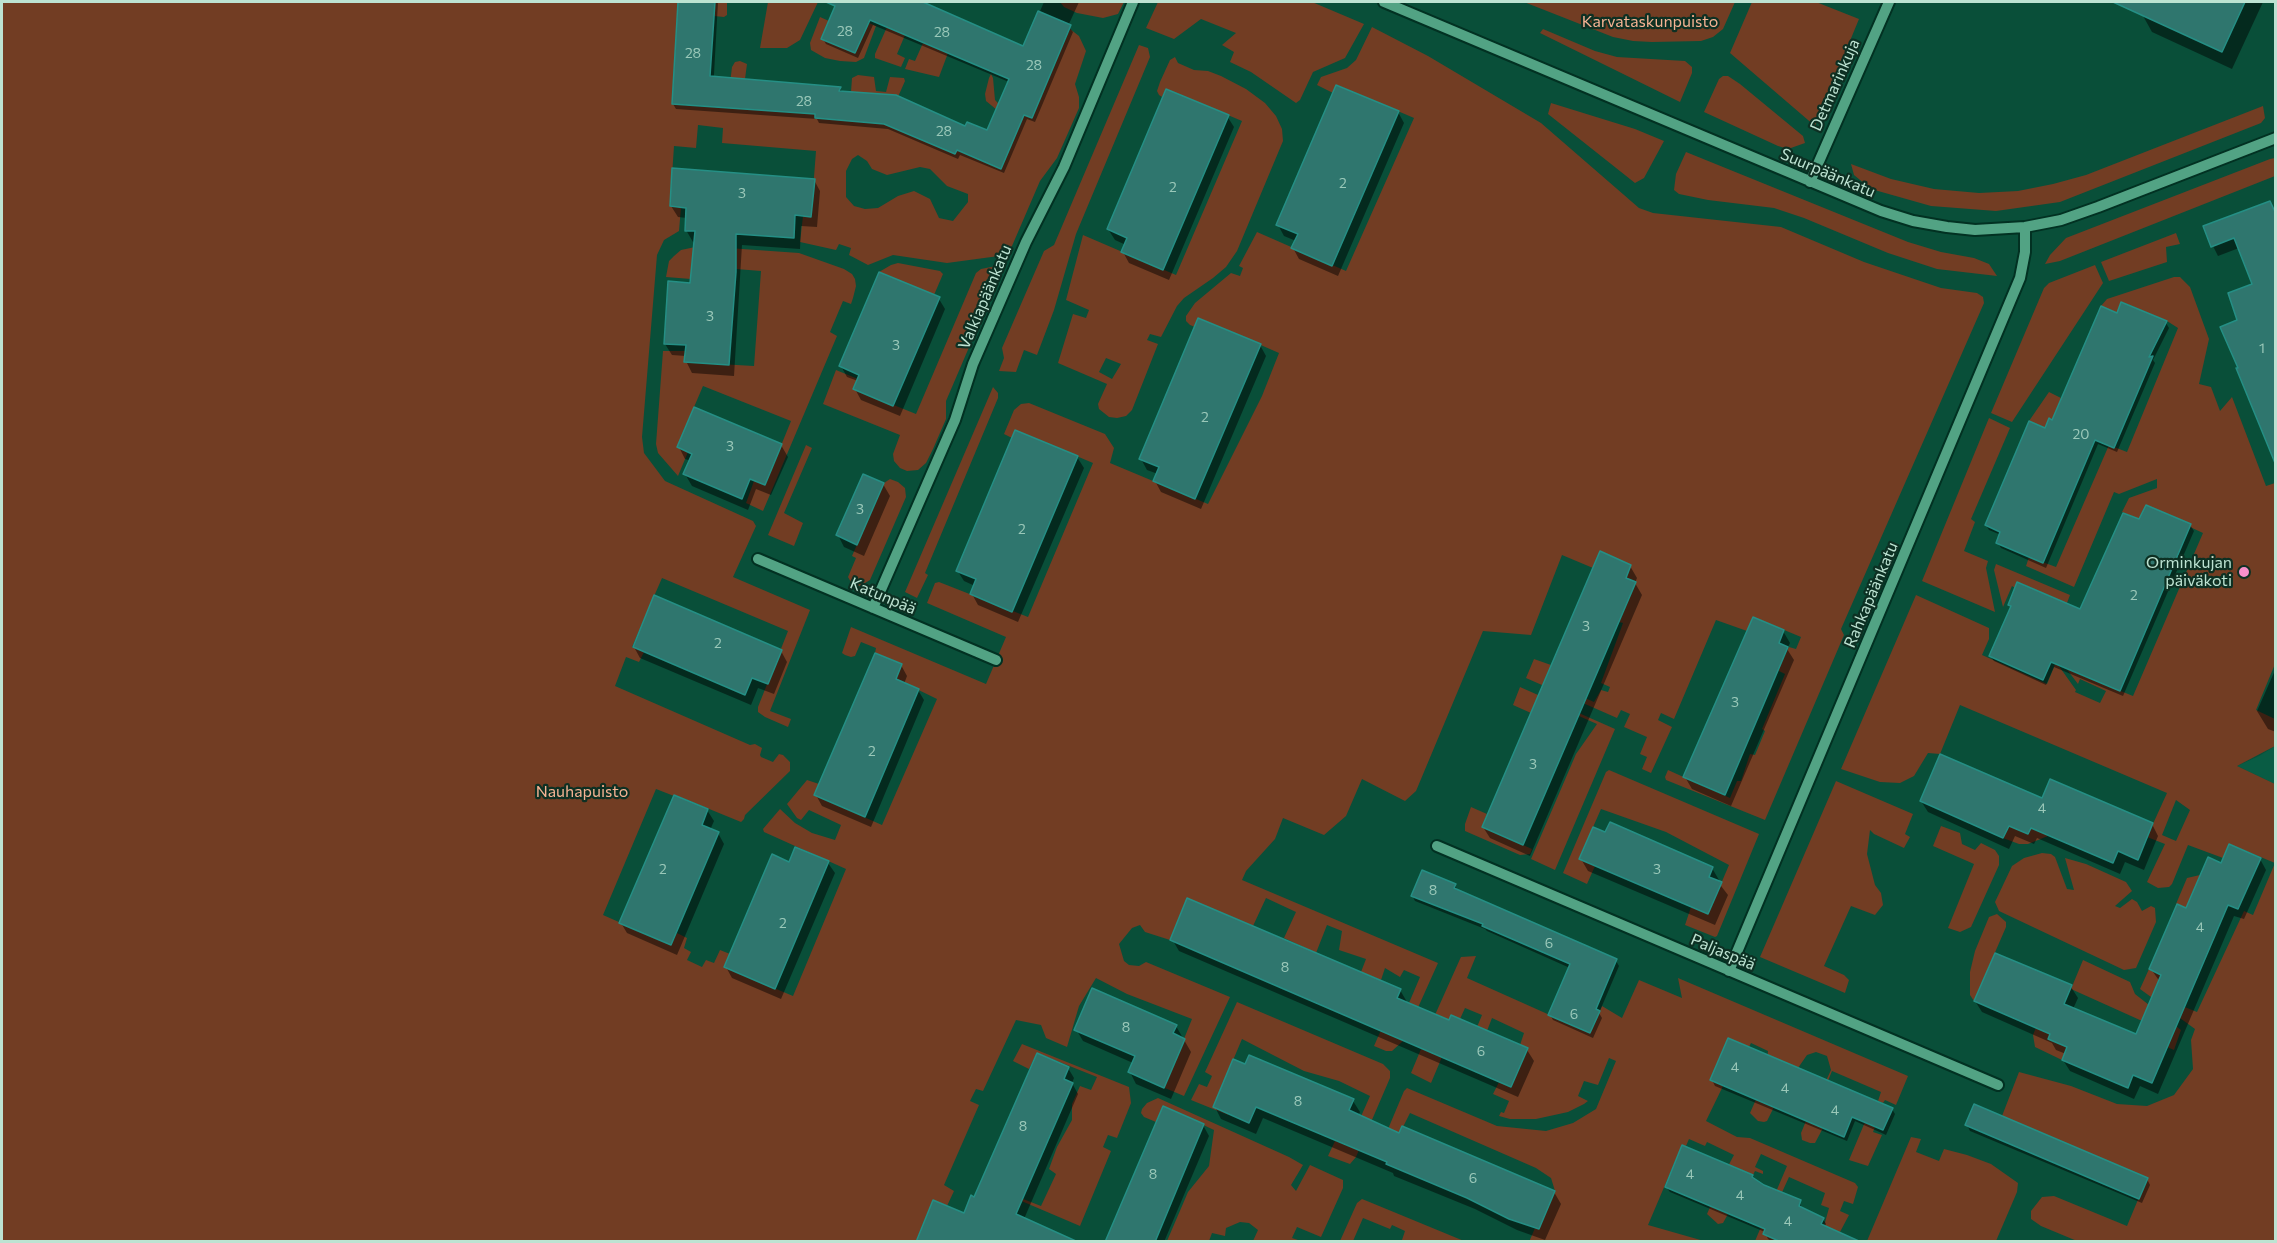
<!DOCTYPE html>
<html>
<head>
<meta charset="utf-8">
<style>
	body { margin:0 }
	#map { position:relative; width:2277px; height:1243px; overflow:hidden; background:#094f39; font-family:Commissioner,sans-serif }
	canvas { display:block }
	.frame { position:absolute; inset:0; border:3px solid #bde3d2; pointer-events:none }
</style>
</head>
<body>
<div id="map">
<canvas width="2277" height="1243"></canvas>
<div class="frame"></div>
</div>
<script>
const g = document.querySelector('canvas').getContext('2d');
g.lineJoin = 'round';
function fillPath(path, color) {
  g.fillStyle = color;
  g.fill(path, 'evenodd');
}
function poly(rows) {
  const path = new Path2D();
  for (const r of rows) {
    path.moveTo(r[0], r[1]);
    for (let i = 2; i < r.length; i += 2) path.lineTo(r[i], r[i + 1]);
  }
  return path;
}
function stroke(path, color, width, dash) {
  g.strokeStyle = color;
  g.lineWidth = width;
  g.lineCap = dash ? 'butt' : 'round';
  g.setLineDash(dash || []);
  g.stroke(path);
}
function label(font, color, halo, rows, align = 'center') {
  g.font = font + ' Commissioner,sans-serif';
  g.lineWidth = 4.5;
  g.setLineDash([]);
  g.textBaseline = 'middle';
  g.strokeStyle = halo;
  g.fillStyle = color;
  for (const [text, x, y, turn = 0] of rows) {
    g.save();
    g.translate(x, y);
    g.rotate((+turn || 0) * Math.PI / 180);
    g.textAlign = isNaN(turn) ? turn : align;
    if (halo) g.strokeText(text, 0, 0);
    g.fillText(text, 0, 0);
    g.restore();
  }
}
const built = poly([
	[2275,746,2275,784,2237,766,2259,756]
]);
const green = poly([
	[2,2,678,2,672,104,708,107,709,90,729,91,732,67,735,62,740,61,747,64,745,79,815,114,815,118,863,122,865,93,851,92,852,78,858,75,874,77,876,91,886,92,890,77,904,78,905,81,886,124,954,154,957,150,1000,169,997,110,986,101,985,94,989,78,991,74,993,78,995,100,998,103,1031,118,1070,29,1079,36,1086,51,1075,84,1079,97,1079,108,1057,158,1040,181,1012,246,1007,253,999,256,947,263,893,255,868,265,849,255,851,248,839,244,836,250,800,242,803,216,811,216,816,151,722,143,723,128,698,125,696,148,674,146,670,206,681,207,679,231,664,240,657,255,642,437,644,453,665,481,753,521,756,526,733,577,810,610,770,711,791,719,788,727,765,717,758,712,758,707,788,631,662,578,632,647,644,652,639,662,626,657,615,686,750,745,755,744,762,748,760,755,761,757,773,762,779,754,783,755,790,762,790,771,745,815,744,819,741,822,675,795,674,796,656,789,603,915,671,945,677,933,687,938,684,948,691,952,687,960,702,967,706,960,714,963,720,950,730,954,724,967,793,996,846,869,764,832,763,829,780,809,795,823,812,833,835,840,841,825,809,810,801,820,797,818,787,804,807,780,819,784,814,795,882,825,937,699,896,679,902,664,875,653,876,648,861,642,855,656,851,657,845,655,842,653,851,627,986,684,1006,637,927,603,935,583,939,582,1028,617,1093,463,1036,439,1012,438,1004,434,1014,410,1021,404,1029,403,1105,434,1114,448,1110,463,1208,504,1262,396,1279,353,1199,318,1195,327,1190,325,1186,321,1186,316,1195,303,1231,273,1240,276,1243,268,1239,266,1257,232,1346,271,1414,118,1337,85,1333,93,1317,85,1321,77,1347,68,1356,60,1372,27,1428,56,1541,123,1639,208,1653,213,1781,227,1864,262,1941,288,1977,293,1983,297,1984,303,1841,629,1844,635,1765,820,1666,780,1665,777,1668,770,1730,798,1737,781,1741,781,1750,754,1755,755,1765,731,1762,729,1785,674,1777,670,1789,647,1796,649,1801,637,1753,617,1747,631,1716,620,1674,719,1661,713,1658,720,1672,727,1651,773,1642,769,1647,757,1640,754,1647,737,1624,727,1630,714,1621,710,1617,718,1526,678,1534,659,1551,665,1545,680,1594,702,1601,690,1608,692,1610,687,1601,683,1623,623,1619,622,1636,582,1626,578,1631,565,1600,552,1593,568,1562,555,1531,635,1483,631,1416,791,1405,801,1362,779,1346,816,1324,835,1283,818,1275,839,1246,871,1242,880,1438,963,1403,1041,1392,1051,1386,1051,1374,1046,1381,1030,1395,1036,1420,977,1404,970,1400,977,1385,968,1381,980,1361,972,1366,959,1339,950,1342,931,1327,925,1316,953,1284,938,1296,912,1266,898,1253,926,1208,907,1170,940,1145,932,1140,925,1132,928,1119,944,1124,961,1129,965,1139,966,1146,962,1230,997,1184,1096,1148,1081,1171,1071,1192,1019,1127,994,1096,978,1079,1006,1067,1047,1046,1038,1041,1025,1016,1020,983,1091,976,1089,970,1101,979,1105,944,1185,954,1191,947,1206,933,1200,916,1241,2,1242],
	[858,155,867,161,872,169,887,175,920,167,930,169,947,186,968,194,968,202,953,221,939,218,930,199,914,191,898,196,878,208,865,209,854,206,846,197,846,171,852,159],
	[715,2,727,2,727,15,724,17,714,16],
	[768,2,818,2,800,40,787,48,760,48],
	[1060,2,1124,2,1118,14,1103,18,1077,13,1064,7],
	[1158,2,1312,2,1364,24,1345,58,1313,72,1300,100,1296,103,1251,72,1230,62,1234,52,1222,45,1236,33,1201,19,1174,39,1146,28],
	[1524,2,1735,2,1723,29,1713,37,1701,41,1652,42,1633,41,1613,37],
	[1752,2,1816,2,1859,19,1815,126,1730,53],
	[820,17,829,21,821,39,855,53,869,23,876,26,864,58,856,62,840,61,825,58,811,50,810,43],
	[887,27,905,35,897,54,905,58,901,67,875,58,875,54],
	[1543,29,1595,51,1617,57,1685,61,1692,67,1692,73,1680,102,1540,33],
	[923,43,948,53,939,77,905,69,909,59,915,61],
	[1139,45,1148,48,1150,57,1076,234,1054,310,1037,355,1024,350,1016,372,999,371,1004,358,1002,348,1044,251,1054,245],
	[1175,57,1178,63,1194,70,1208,71,1221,76,1246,89,1265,103,1276,116,1282,129,1283,141,1237,251,1226,267,1213,278,1184,298,1177,306,1161,337,1150,334,1147,340,1158,344,1132,410,1126,416,1117,418,1109,417,1099,409,1098,404,1107,384,1058,363,1073,314,1086,318,1089,310,1066,300,1083,235,1176,275,1242,121,1166,89,1162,97,1159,95,1157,91,1160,82,1170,60],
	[1106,358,1121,364,1112,379,1099,372],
	[1723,76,1728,76,1740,84,1803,136,1805,143,1788,149,1778,146,1704,112,1719,79],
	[1551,103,1635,129,1664,141,1644,178,1635,183,1548,114],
	[2263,106,2265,118,2261,123,2060,202,1996,211,1931,206,1871,189,1854,175,1851,164,1891,179,1934,189,1979,193,2018,191,2053,184,2086,175],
	[1686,152,1908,242,1941,252,1974,258,1989,264,1997,276,1937,269,1888,253,1804,218,1774,208,1708,200,1679,194,1674,190,1676,174],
	[2275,158,2275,176,2060,261,2045,264,2050,255,2066,238,2270,159],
	[2176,233,2180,244,2166,247,2167,262,2109,281,2101,262],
	[700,246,799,253,844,269,852,274,855,279,856,286,853,298,851,304,843,301,830,332,837,336,763,511,746,503,754,481,765,485,791,421,703,386,677,447,688,452,678,476,658,453,656,444,663,351,685,351,685,362,754,366,761,271,736,269,691,279,666,277,669,261,674,256,681,250],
	[898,263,940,271,943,274,934,295,879,272,891,265],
	[2095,265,2103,283,2012,422,1991,413,2044,288,2049,283],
	[996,266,1000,267,1002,270,1001,274,987,279,984,285,980,301,985,310,946,401,946,419,933,449,926,463,918,470,907,471,900,468,894,461,893,454,900,435,823,404,836,370,858,379,854,389,916,414,976,273,981,269],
	[2174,277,2180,277,2190,287,2209,339,2199,384,2211,387,2220,411,2232,397,2266,486,2275,483,2275,664,2256,710,2275,719,2275,746,2237,766,2275,784,2275,1241,2077,1241,2041,1226,2031,1219,2031,1211,2042,1197,2054,1196,2127,1226,2147,1178,2002,1116,2019,1072,2071,1086,2117,1104,2147,1106,2174,1095,2193,1069,2191,1040,2195,1029,2140,989,2149,969,2161,975,2153,994,2197,1012,2244,911,2253,915,2275,863,2229,844,2223,858,2188,845,2172,884,2169,887,2158,888,2147,882,2165,844,2147,837,2167,793,1960,705,1940,754,1928,753,1914,776,1900,783,1880,782,1841,769,1916,595,1989,628,1989,639,1982,655,2047,684,2056,662,2076,690,2075,692,2100,703,2106,691,2080,679,2078,684,2059,659,2074,672,2133,696,2203,533,2190,527,2191,524,2146,505,2139,519,2122,512,2129,498,2157,488,2157,479,2119,494,2114,492,2074,587,2026,566,2029,557,2056,567,2109,445,2127,452,2178,328,2167,321,2122,302,2117,313,2101,306,2107,299],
	[2176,800,2190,810,2176,841,2162,835],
	[993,387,998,393,998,398,925,573,928,575,917,598,905,592],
	[2049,392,2061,398,2057,410,2069,427,2049,418,2045,428,2029,421],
	[1989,418,2010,428,1971,519,1975,522,1964,551,1988,561,1986,568,1995,612,1922,581],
	[806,445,812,448,784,513,803,523,794,546,768,535],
	[890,479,898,482,905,488,906,497,870,580,860,586,852,584,848,577,856,558,852,556,884,483],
	[1996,564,2070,595,2059,624,2061,601,2018,582,2015,588,2012,586,2003,607,1994,570],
	[1520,687,1615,729,1555,870,1531,859,1576,754,1597,724,1538,698,1531,713,1513,705],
	[1609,770,1759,834,1717,936,1715,937,1685,925,1691,907,1708,914,1729,865,1666,832,1601,809,1579,859,1595,866,1587,884,1563,873,1606,772],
	[1836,781,1913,814,1905,834,1910,837,1904,848,1874,834,1870,830,1867,854,1875,885,1881,893,1883,905,1875,915,1851,906,1824,966,1844,975,1849,980,1845,993,1760,957],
	[1471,807,1487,814,1482,827,1532,849,1530,854,1520,855,1465,831,1465,824],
	[2035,816,2053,824,2048,836,2028,844,2019,844,2003,838,2009,826],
	[1941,826,1960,833,1962,844,1975,850,1981,843,1995,850,1999,856,1999,865,1971,927,1960,932,1948,928,1974,864,1933,846],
	[2042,853,2051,854,2055,857,2067,889,2074,890,2065,858,2086,864,2126,882,2132,891,2115,906,2120,908,2132,899,2137,902,2142,911,2151,906,2155,908,2156,922,2136,968,2124,970,1999,911,1995,902,2012,866,2024,858],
	[2202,871,2189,909,2176,904,2187,878,2200,875],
	[1997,914,2006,922,2006,927,1974,1001,1970,995,1970,972,1975,951,1989,917],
	[1476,956,1467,978,1590,1033,1602,1006,1622,1018,1639,980,1682,998,1678,978,1908,1076,1896,1105,1885,1100,1883,1103,1878,1101,1881,1092,1832,1071,1811,1122,1823,1128,1815,1143,1810,1143,1802,1140,1801,1133,1821,1085,1825,1083,1831,1070,1827,1056,1816,1052,1807,1055,1798,1068,1777,1059,1774,1107,1767,1121,1764,1122,1758,1121,1750,1113,1765,1079,1768,1051,1751,1043,1749,1047,1728,1038,1711,1080,1723,1086,1706,1121,1737,1137,1750,1138,1855,1183,1858,1187,1853,1204,1844,1201,1840,1211,1849,1215,1840,1232,1824,1226,1829,1208,1821,1205,1825,1193,1789,1177,1763,1234,1775,1239,1775,1241,1755,1241,1787,1166,1761,1154,1755,1167,1763,1171,1763,1174,1755,1171,1753,1175,1733,1166,1715,1208,1728,1214,1723,1223,1718,1224,1707,1214,1726,1170,1734,1155,1707,1142,1705,1146,1689,1139,1686,1146,1682,1145,1648,1225,1704,1241,1529,1242,1535,1228,1539,1229,1555,1191,1551,1178,1536,1168,1410,1113,1393,1147,1383,1141,1404,1091,1407,1088,1497,1126,1546,1131,1573,1123,1596,1109,1616,1061,1609,1058,1598,1085,1584,1081,1578,1096,1588,1101,1584,1104,1568,1112,1536,1119,1510,1119,1499,1116,1501,1112,1504,1113,1509,1101,1493,1094,1499,1082,1511,1087,1528,1049,1520,1045,1524,1033,1492,1018,1487,1031,1477,1027,1482,1015,1465,1008,1460,1019,1451,1015,1434,1053,1442,1057,1431,1083,1411,1073,1421,1049,1432,1052,1426,1035,1460,959,1461,957],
	[2083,960,2130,982,2135,994,2181,1030,2174,1050,2167,1047,2171,1034,2071,989],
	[1237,1002,1383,1064,1390,1071,1390,1078,1356,1157,1350,1164,1328,1156,1335,1141,1348,1146,1370,1096,1339,1081,1304,1071,1242,1039,1220,1091,1235,1098,1228,1115,1191,1100,1199,1084,1207,1087,1212,1076,1205,1072],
	[2041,1015,2067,1047,2062,1060,2035,1047,2033,1035],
	[1022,1044,1129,1087,1131,1103,1117,1138,1108,1135,1103,1147,1111,1151,1080,1226,1012,1197,1013,1195,1041,1206,1056,1174,1049,1169,1057,1147,1072,1120,1072,1104,1080,1086,1091,1090,1097,1077,1037,1053,1029,1069,1013,1061],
	[1158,1098,1289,1157,1303,1165,1291,1185,1296,1191,1310,1165,1343,1180,1343,1188,1321,1237,1297,1227,1292,1238,1301,1241,1253,1241,1258,1230,1249,1223,1240,1222,1226,1228,1225,1236,1212,1233,1209,1241,1167,1241,1188,1192,1209,1166,1214,1130,1163,1106,1156,1122,1144,1117,1141,1113,1142,1109,1147,1103],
	[1865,1122,1875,1127,1873,1132,1882,1135,1868,1166,1849,1160],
	[1911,1137,1921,1139,1916,1152,1939,1161,1944,1149,1967,1155,1991,1164,2018,1183,2017,1192,1996,1241,1867,1241],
	[1362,1199,1367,1201,1464,1241,1405,1241,1402,1240,1405,1231,1392,1225,1390,1229,1363,1218,1353,1241,1340,1241,1357,1203]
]);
const shadow = poly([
	[680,2,718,2,713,92,840,88,842,92,987,132,1009,82,873,25,858,58,826,44,823,39,839,2,901,2,918,8,920,2,1024,48,1044,2,1079,2,1068,26,1073,32,1035,122,1027,119,1004,173,960,155,958,159,888,129,819,123,817,119,676,109,673,104],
	[2148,2,2263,2,2232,69,2152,32,2142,14],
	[1398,112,1404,123,1338,276,1299,259,1293,248,1296,241,1284,236,1278,225],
	[1227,116,1234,127,1169,280,1129,263,1123,252,1126,245,1115,240,1108,229],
	[814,180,820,191,817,227,801,226,800,249,742,245,734,376,692,373,686,361,686,356,672,355,665,344,692,284,695,242,693,242,686,230,687,218,678,217,671,206],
	[2270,203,2276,213,2276,461,2238,369,2239,321,2254,285,2239,248,2218,256,2213,246],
	[939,299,945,309,900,416,861,400,855,389,858,381,847,377,841,366],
	[2122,304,2166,323,2169,328,2153,360,2155,363,2117,452,2098,444,2046,568,2001,548,1998,543,2001,535,1989,530,1986,525,2053,422],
	[1260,345,1266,356,1201,509,1161,492,1155,481,1158,474,1147,470,1141,459],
	[781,445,788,457,771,495,756,489,748,510,692,486,685,474,691,461,685,459,679,447],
	[1077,457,1084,468,1018,622,978,605,972,594,975,586,964,581,957,570],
	[883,484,890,496,864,556,844,547,838,535],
	[2140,521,2190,525,2194,531,2123,696,2054,667,2046,685,1994,661,1990,656,2012,608,2010,605,2081,611],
	[1630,566,1637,578,1635,583,1642,595,1530,856,1490,838,1483,827],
	[1783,631,1790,643,1787,649,1794,660,1731,806,1692,789,1685,777],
	[634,647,781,651,787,662,774,694,758,688,751,705,640,658],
	[901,665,907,676,904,684,918,690,924,700,871,827,822,806,816,795],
	[2276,668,2276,732,2268,729,2257,711],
	[2043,799,2152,824,2158,836,2144,870,2125,862,2120,874,2037,838,2034,844,2015,836,2009,849,1928,812,1921,801],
	[707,810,714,821,710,830,718,833,724,844,677,955,627,933,621,923],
	[1581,859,1712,868,1719,880,1718,882,1728,895,1715,925,1588,871],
	[2260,859,2266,870,2244,919,2234,916,2158,1094,2140,1086,2134,1099,2070,1071,2063,1060,2066,1054,2056,1050,2052,1043,1982,1012,1975,1001,2071,987,2078,998,2073,1009,2136,1036,2160,982,2151,969,2187,910,2221,865],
	[828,863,835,873,781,999,732,978,726,967,790,864],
	[1455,885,1458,891,1616,961,1619,966,1599,1013,1602,1018,1593,1038,1553,1020,1550,1015,1570,968,1487,931,1485,929,1415,901,1412,895],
	[1172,939,1400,990,1407,1002,1406,1004,1527,1050,1534,1061,1518,1097,1179,951],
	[1176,1026,1191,1052,1171,1099,1136,1084,1130,1072,1133,1063,1083,1041,1076,1029],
	[1068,1068,1074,1078,1072,1083,1078,1094,1024,1219,964,1215],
	[1712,1080,1892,1109,1895,1114,1886,1135,1855,1121,1847,1141,1715,1086],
	[1353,1101,1360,1112,1358,1116,1400,1135,1554,1192,1561,1204,1545,1240,1517,1230,1475,1209,1394,1176,1393,1173,1263,1118,1256,1134,1221,1119,1215,1107],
	[1203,1125,1209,1136,1164,1242,1107,1242],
	[1967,1125,2147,1179,2150,1185,2142,1203,1970,1131],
	[1752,1176,1755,1181,1763,1186,1800,1202,1802,1209,1823,1219,1826,1224,1824,1228,1838,1242,1773,1242,1768,1239,1765,1232,1670,1192,1666,1187]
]);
const building = poly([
	[678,2,715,2,710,76,841,87,839,91,896,95,965,126,967,122,987,130,1009,79,870,20,855,53,821,39,835,6,826,2,923,2,1023,46,1038,11,1071,25,1032,118,1024,115,1001,169,957,150,955,154,884,124,815,118,815,114,672,104,678,2],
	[2113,2,2245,2,2222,52,2113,2],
	[1336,85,1399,111,1332,266,1291,248,1298,234,1276,225,1336,85],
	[1166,89,1229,115,1163,270,1121,252,1127,238,1107,229,1166,89],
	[672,168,815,179,811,217,795,215,794,238,736,234,736,272,729,365,684,362,686,345,664,344,668,281,690,283,695,231,685,231,686,208,670,206,672,168],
	[2270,201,2276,214,2275,463,2236,368,2238,368,2220,327,2237,320,2228,293,2252,284,2234,238,2211,247,2203,226,2270,201],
	[879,272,940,297,893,406,853,389,859,375,839,366,879,272],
	[2121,302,2167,321,2149,357,2153,356,2114,448,2095,440,2043,563,1996,543,2000,532,1985,525,2029,421,2045,428,2049,418,2052,420,2101,306,2117,313,2121,302],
	[1198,318,1261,344,1195,499,1153,481,1159,467,1139,459,1198,318],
	[694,407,782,444,765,485,750,479,742,499,683,474,692,454,677,447,694,407],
	[1015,430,1078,456,1012,612,970,594,976,579,956,571,1015,430],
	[863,474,884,483,857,545,836,535,863,474],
	[2146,505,2191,524,2120,691,2051,662,2043,680,1989,656,2011,606,2008,605,2017,582,2080,609,2123,513,2139,519,2146,505],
	[1600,551,1631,565,1626,578,1636,582,1523,845,1482,827,1600,551],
	[654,595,782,650,768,684,752,678,745,695,633,647,654,595],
	[1753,617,1784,630,1779,643,1788,647,1725,795,1683,777,1753,617],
	[875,653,902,664,896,679,919,689,865,817,814,795,875,653],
	[1940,754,2042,798,2050,779,2153,823,2138,860,2118,851,2113,863,2031,828,2028,834,2009,826,2003,838,1920,801,1940,754],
	[674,795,708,809,702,825,719,832,671,945,619,923,674,795],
	[1610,822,1713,867,1709,877,1722,882,1708,914,1579,859,1593,827,1605,832,1610,822],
	[2229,844,2261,858,2238,909,2228,905,2152,1083,2133,1075,2128,1088,2062,1060,2067,1047,2048,1039,2050,1034,1974,1001,1995,953,2072,985,2064,1004,2136,1034,2161,975,2149,969,2177,904,2186,908,2208,857,2221,863,2229,844],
	[795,847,829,861,775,989,724,967,772,854,789,862,795,847],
	[1422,870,1456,884,1454,888,1617,959,1596,1009,1600,1011,1590,1033,1548,1015,1570,964,1482,926,1483,924,1411,896,1422,870],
	[1187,898,1401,989,1397,998,1449,1020,1451,1015,1528,1048,1511,1087,1170,940,1187,898],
	[1092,988,1177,1025,1173,1033,1185,1039,1164,1088,1128,1072,1135,1056,1074,1030,1092,988],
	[1728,1038,1893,1108,1883,1130,1852,1117,1844,1137,1710,1080,1728,1038],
	[1037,1053,1069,1067,1064,1079,1073,1083,1016,1214,1078,1242,916,1242,933,1200,964,1213,971,1195,974,1197,1037,1053],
	[1249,1055,1354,1099,1349,1110,1399,1133,1402,1126,1555,1191,1539,1229,1509,1219,1467,1198,1386,1164,1387,1162,1256,1107,1249,1123,1213,1107,1233,1059,1245,1064,1249,1055],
	[1974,1104,2148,1178,2139,1199,1965,1125,1974,1104],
	[1163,1106,1204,1124,1155,1242,1105,1242,1163,1106],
	[1682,1145,1753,1175,1752,1177,1764,1185,1801,1200,1799,1206,1824,1218,1821,1224,1861,1242,1781,1242,1763,1234,1765,1229,1665,1187,1682,1145]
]);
const minor = poly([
	[1384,2,1881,211,1913,221,1947,227,1975,230,2025,227,2061,220,2098,207,2276,138],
	[1810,182,1889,2],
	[758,559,996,660],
	[873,608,955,420,973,364,1026,242,1064,167,1133,2],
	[1437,846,1998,1085],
	[1729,971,2020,278,2025,252,2025,227]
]);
const markers = [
	[2244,572,6,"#f890cb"]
];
const numberNames = [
	["28",845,31],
	["28",942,32],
	["28",693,53],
	["28",1034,65],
	["28",804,101],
	["28",944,131],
	["2",1343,183],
	["2",1173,187],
	["3",742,193],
	["3",710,316],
	["3",896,345],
	["1",2262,348],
	["2",1205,417],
	["20",2081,434],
	["3",730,446],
	["3",860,509],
	["2",1022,529],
	["2",2134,595],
	["3",1586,626],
	["2",718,643],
	["3",1735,702],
	["2",872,751],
	["3",1533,764],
	["4",2042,808],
	["2",663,869],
	["3",1657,869],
	["8",1433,890],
	["2",783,923],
	["4",2200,927],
	["6",1549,943],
	["8",1285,967],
	["6",1574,1014],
	["8",1126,1027],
	["6",1481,1051],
	["4",1735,1067],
	["4",1785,1088],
	["8",1298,1101],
	["4",1835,1110],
	["8",1023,1126],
	["8",1153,1174],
	["4",1690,1174],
	["6",1473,1178],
	["4",1740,1195],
	["4",1788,1221]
];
const parkNames = [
	["Karvataskunpuisto",1650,22],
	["Nauhapuisto",582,792]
];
const streetNames = [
	["Detmarinkuja",1835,85,-66],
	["Suurpäänkatu",1828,173,23],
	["Valkiapäänkatu",985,297,-67],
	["Rahkapäänkatu",1871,595,-67],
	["Katunpää",883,596,23],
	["Paljaspää",1723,952,23]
];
const poiNames = [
	["Orminkujan",2232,563],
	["päiväkoti",2232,581]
];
fillPath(built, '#095c44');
fillPath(green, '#723d23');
fillPath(shadow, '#0007');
fillPath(building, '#2f766e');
stroke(building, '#258f85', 1.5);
stroke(minor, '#023122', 14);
stroke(minor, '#52a384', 10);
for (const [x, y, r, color] of markers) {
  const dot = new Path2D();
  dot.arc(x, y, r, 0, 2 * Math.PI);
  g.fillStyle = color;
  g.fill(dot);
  stroke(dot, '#0d3023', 2);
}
label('14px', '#9ac8b9', null, numberNames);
label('16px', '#f6b393', '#0d3023', parkNames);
label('16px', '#bde3d2', '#0d3023', streetNames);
label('16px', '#bde3d2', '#0d3023', poiNames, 'right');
</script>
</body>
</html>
